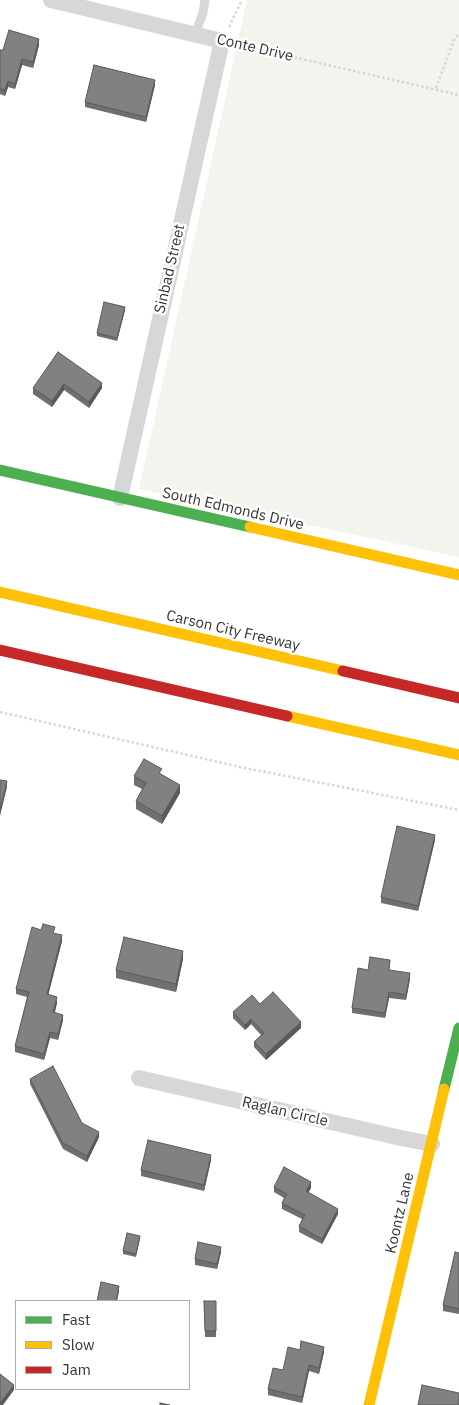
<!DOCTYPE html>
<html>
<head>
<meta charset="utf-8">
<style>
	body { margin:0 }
	#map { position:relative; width:459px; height:1405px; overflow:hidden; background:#fff; font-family:"IBM Plex Sans",sans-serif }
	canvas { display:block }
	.legend { position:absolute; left:15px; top:1300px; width:175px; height:90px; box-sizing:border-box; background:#fff; border:1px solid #adadad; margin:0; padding:6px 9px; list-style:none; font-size:15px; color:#333 }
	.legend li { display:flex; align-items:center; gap:10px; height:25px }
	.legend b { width:25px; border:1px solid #adadad }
</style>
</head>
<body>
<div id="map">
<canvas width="459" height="1405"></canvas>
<ul class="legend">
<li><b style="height:6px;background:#4caf50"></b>Fast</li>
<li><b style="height:6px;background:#ffc107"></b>Slow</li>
<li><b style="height:6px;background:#c62828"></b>Jam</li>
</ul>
</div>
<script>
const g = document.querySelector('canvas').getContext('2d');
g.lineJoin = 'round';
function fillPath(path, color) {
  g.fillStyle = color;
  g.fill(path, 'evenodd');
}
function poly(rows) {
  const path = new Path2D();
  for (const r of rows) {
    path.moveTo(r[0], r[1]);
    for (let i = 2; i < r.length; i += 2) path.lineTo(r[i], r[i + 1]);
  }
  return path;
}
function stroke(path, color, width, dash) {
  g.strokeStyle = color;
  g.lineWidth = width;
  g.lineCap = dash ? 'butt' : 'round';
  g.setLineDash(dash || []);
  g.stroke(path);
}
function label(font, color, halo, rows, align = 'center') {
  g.font = font + ' "IBM Plex Sans",sans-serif';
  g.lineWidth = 5;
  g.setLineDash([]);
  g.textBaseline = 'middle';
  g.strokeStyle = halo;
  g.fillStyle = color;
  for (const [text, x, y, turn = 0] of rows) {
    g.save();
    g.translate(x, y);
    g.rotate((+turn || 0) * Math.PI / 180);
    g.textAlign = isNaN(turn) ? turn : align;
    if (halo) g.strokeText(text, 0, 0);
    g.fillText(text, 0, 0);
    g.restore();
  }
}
const green = poly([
	[247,0,459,0,459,557,139,489]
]);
const path = poly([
	[229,27,242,0],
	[236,44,459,95],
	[436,88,454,40,459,33],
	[0,712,240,767,459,810]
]);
const lane = poly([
	[195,34,203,13,205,0]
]);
const street = poly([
	[51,0,222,41,120,498],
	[139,1078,401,1138,432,1144]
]);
const fast = poly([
	[0,470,250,527],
	[444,1089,459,1028]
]);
const slow = poly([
	[250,527,459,575],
	[0,592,343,671],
	[287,716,459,755],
	[369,1405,444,1089]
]);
const jam = poly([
	[0,650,287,716],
	[343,671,459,698]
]);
const wall = poly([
	[39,45,33,68,22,65,15,89,8,87,5,96,0,94,0,50,3,50],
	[155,85,146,122,85,107,85,102],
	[125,310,117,341,97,336,97,333],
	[58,352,102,388,89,408,64,390,52,407,33,394,33,388],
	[162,775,180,793,162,824,136,809,136,801,142,789,134,785,134,776],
	[435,840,418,911,381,903,381,897],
	[55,934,62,941,48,995,57,1003,55,1012,63,1020,58,1040,50,1038,44,1060,15,1052,15,1046,27,997,16,994,16,989],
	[183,959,176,992,116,978,116,970],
	[390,966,389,970,410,979,406,1000,389,998,385,1018,352,1013,352,1008,368,970],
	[260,1004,301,1028,266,1060,254,1047,254,1042,261,1035,251,1024,245,1030,233,1018,233,1012],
	[30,1079,99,1137,87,1162,63,1149,30,1084],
	[211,1160,204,1191,141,1176,141,1170],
	[274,1187,311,1188,308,1193,338,1214,322,1244,299,1232,299,1226,302,1219,282,1209,282,1203,284,1198,274,1192],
	[140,1239,136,1257,123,1254,123,1251],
	[221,1252,217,1269,195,1265,195,1259],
	[459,1253,459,1314,443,1311,443,1305],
	[204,1301,216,1301,216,1337,205,1337],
	[300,1350,324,1352,319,1374,309,1371,302,1403,268,1395,268,1389]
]);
const shadedWall = poly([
	[39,39,39,45,33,68,33,62],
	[22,59,22,65,15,89,15,84],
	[155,80,155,85,146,122,146,117],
	[8,81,8,87,5,96,5,90],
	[125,307,125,310,117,341,117,338],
	[102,383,102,388,89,408,89,402],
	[64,384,64,390,52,407,52,401],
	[7,781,7,787,0,816,0,810],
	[180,785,180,793,162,824,162,816],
	[435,835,435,840,418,911,418,906],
	[62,935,62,941,47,1000,47,994],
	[183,951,183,959,176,992,176,984],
	[410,973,410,979,406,1000,406,995],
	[389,992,389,998,385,1018,385,1013],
	[57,997,57,1003,53,1018,53,1012],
	[63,1015,63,1020,58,1040,58,1034],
	[251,1019,251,1024,245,1030,245,1025],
	[301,1022,301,1028,266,1060,266,1054],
	[50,1032,50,1038,44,1060,44,1054],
	[99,1132,99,1137,87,1162,87,1156],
	[211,1155,211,1160,204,1191,204,1185],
	[311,1182,311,1188,306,1197,306,1191],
	[338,1209,338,1214,322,1244,322,1239],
	[221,1247,221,1252,217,1269,217,1264],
	[119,1286,119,1292,117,1301,116,1301],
	[324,1347,324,1352,319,1374,319,1368],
	[309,1365,309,1371,302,1403,302,1397],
	[14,1385,14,1390,3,1405,0,1405,0,1403]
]);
const building = poly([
	[9,30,39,39,33,62,22,59,15,84,8,81,5,90,0,89,0,50,3,50,9,30],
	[94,65,155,80,146,117,85,102,94,65],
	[104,302,125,307,117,338,97,333,104,302],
	[58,352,102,383,89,402,64,384,52,401,33,388,58,352],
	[144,759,162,769,159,773,180,785,162,816,136,801,146,783,134,776,144,759],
	[0,780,7,781,0,810,0,780],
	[397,826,435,835,418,906,381,897,397,826],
	[43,924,55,927,53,933,62,935,47,994,57,997,53,1012,63,1015,58,1034,50,1032,44,1054,15,1046,29,992,16,989,32,927,41,930,43,924],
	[124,937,183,951,176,984,116,970,124,937],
	[370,957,390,960,389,970,410,973,406,995,389,992,385,1013,352,1008,358,968,368,970,370,957],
	[273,992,301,1022,266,1054,254,1042,264,1033,251,1019,245,1025,233,1012,252,995,260,1004,273,992],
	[53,1066,82,1123,99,1132,87,1156,63,1143,30,1079,53,1066],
	[148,1140,211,1155,204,1185,141,1170,148,1140],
	[284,1167,311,1182,306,1191,338,1209,322,1239,299,1226,305,1215,282,1203,287,1194,274,1187,284,1167],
	[127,1233,140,1236,136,1254,123,1251,127,1233],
	[198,1242,221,1247,217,1264,195,1259,198,1242],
	[455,1252,459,1253,459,1309,443,1305,455,1252],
	[101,1282,119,1286,116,1301,97,1301,101,1282],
	[204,1301,216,1301,216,1331,205,1331,204,1301],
	[301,1341,324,1347,319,1368,309,1365,302,1397,268,1389,273,1368,283,1370,288,1347,300,1350,301,1341],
	[0,1374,14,1385,0,1403,0,1374],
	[422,1385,459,1393,459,1405,418,1405,422,1385],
	[160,1403,170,1405,160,1405,160,1403]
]);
const streetNames = [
	["Conte Drive",255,48,13],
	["Sinbad Street",170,269,-77],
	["South Edmonds Drive",233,509,13],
	["Carson City Freeway",233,631,13],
	["Raglan Circle",285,1112,13],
	["Koontz Lane",400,1213,-77]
];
fillPath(green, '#f1f5ed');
stroke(path, '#d6d6d6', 2.5, [2.5, 2.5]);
stroke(lane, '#d7d7d7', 9);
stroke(street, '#d7d7d7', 16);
stroke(fast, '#4caf50', 11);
stroke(slow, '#ffc107', 11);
stroke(jam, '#c62828', 11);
fillPath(wall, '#6f6f6f');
fillPath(shadedWall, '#5a5a5a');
fillPath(building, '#818181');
stroke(building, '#5a5a5a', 1);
label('15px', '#333', '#fff', streetNames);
</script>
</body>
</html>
